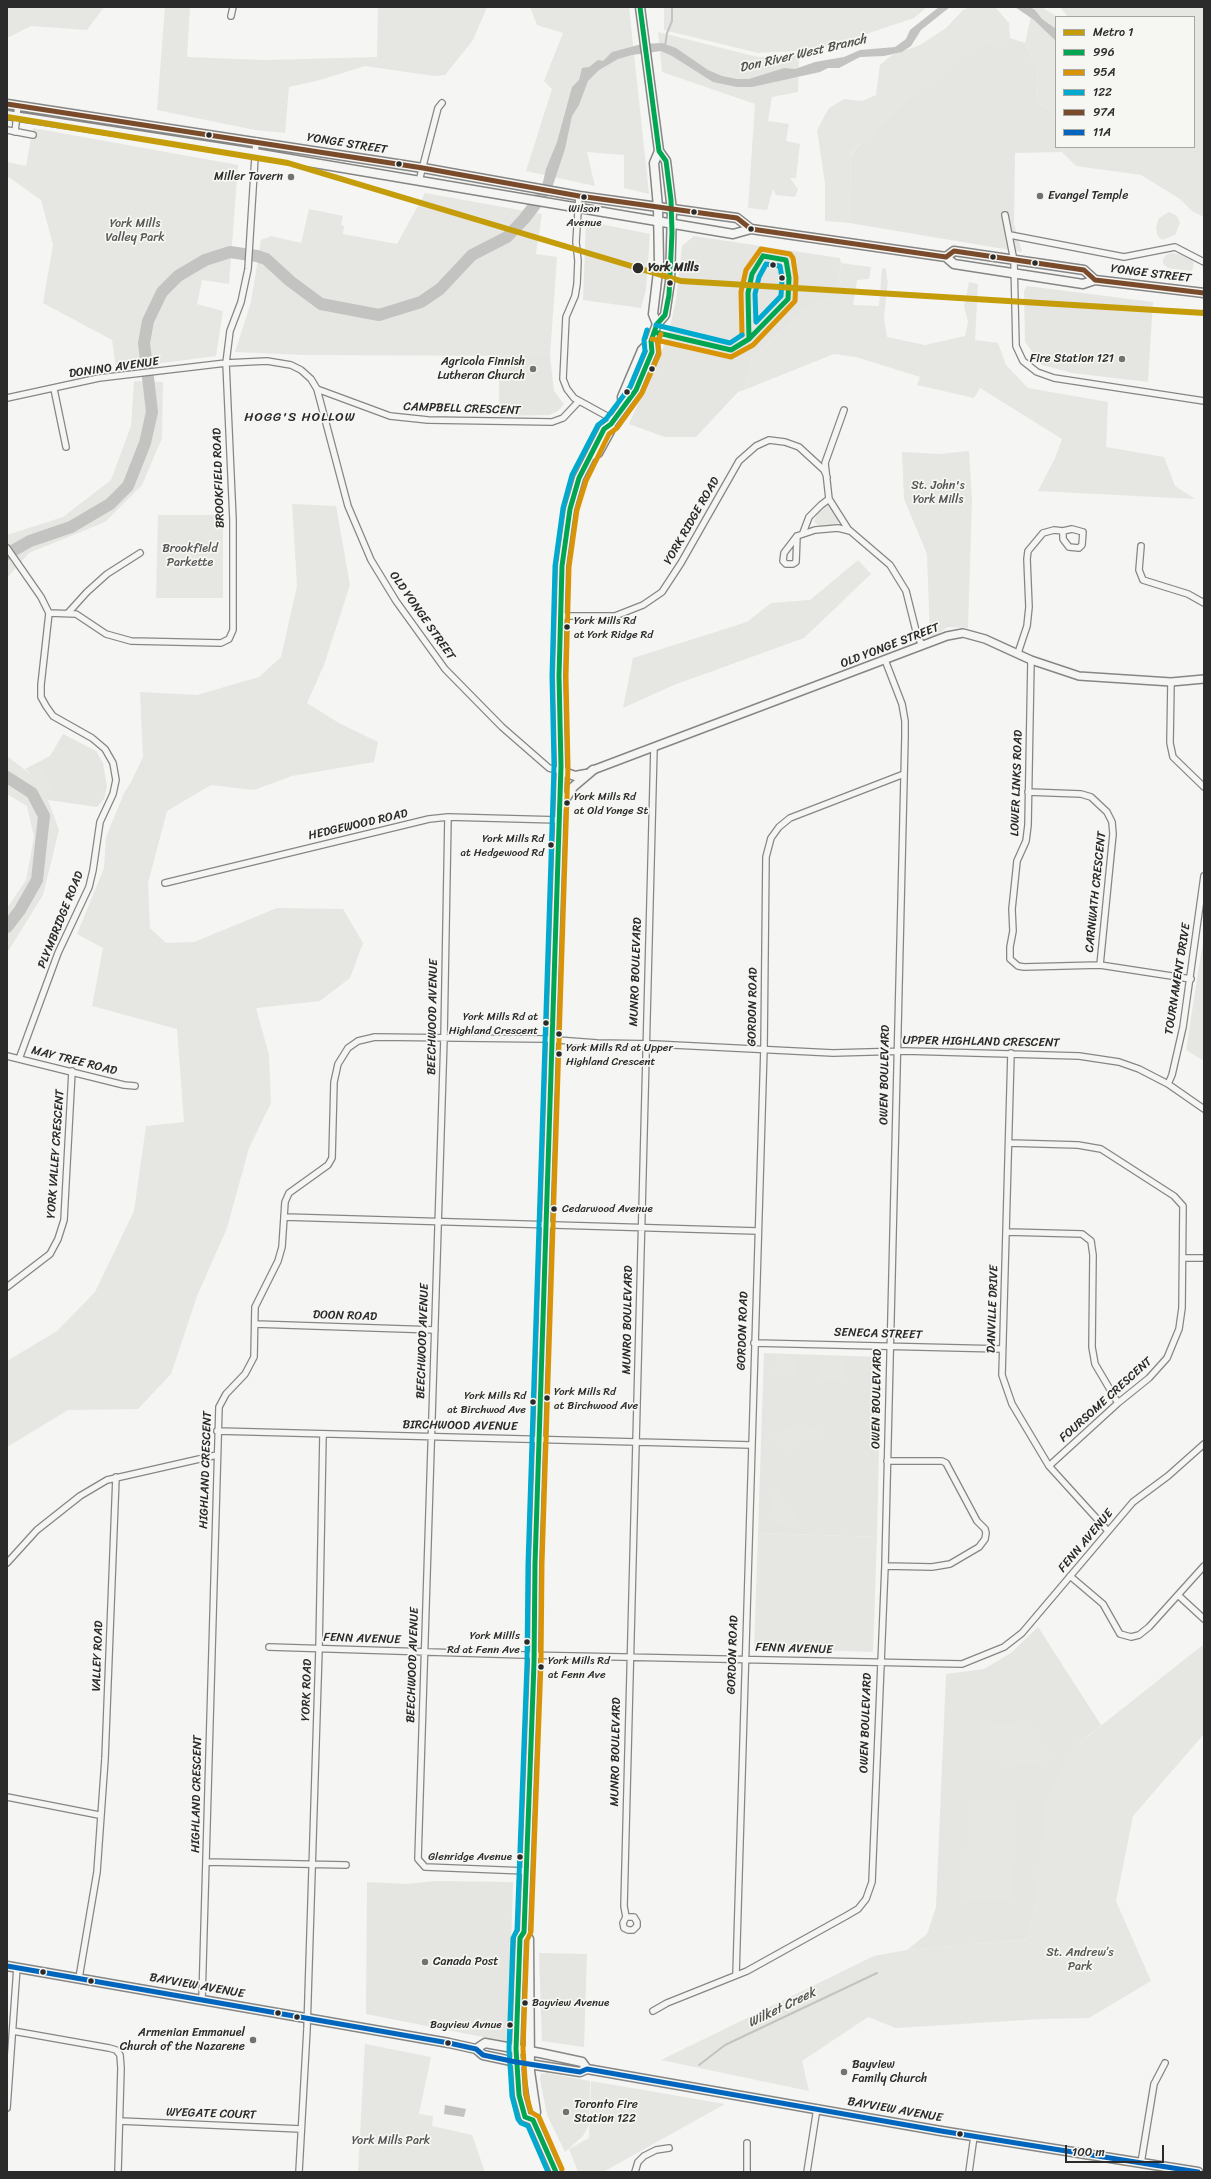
<!DOCTYPE html>
<html>
<head>
<meta charset="utf-8">
<style>
	body { margin:0 }
	#map { position:relative; width:1211px; height:2179px; overflow:hidden; background:#f5f5f3; font-family:Sriracha,sans-serif }
	canvas { display:block }
	.frame { position:absolute; inset:0; border:8px solid #2b2b2b; pointer-events:none }
	.legend { position:absolute; left:1055px; top:16px; width:140px; height:132px; box-sizing:border-box; background:#f6f6f2; border:1px solid #a5a5a2; margin:0; padding:5px 7px; list-style:none; font-size:12px; color:#2b2b2b }
	.legend li { display:flex; align-items:center; gap:8px; height:20px }
	.legend b { width:20px; border:1px solid #a5a5a2 }
	.scale { position:absolute; left:1065px; top:2145px; width:99px; height:18px; box-sizing:border-box; border:2px solid #2b2b2b; border-top:0; padding-left:5px; font-size:12px; line-height:14px; white-space:nowrap; color:#2b2b2b; -webkit-text-stroke:3px #f6f6f2; paint-order:stroke }
</style>
</head>
<body>
<div id="map">
<canvas width="1211" height="2179"></canvas>
<div class="frame"></div>
<ul class="legend">
<li><b style="height:5px;background:#c59d0b"></b>Metro 1</li>
<li><b style="height:5px;background:#00a651"></b>996</li>
<li><b style="height:5px;background:#d89406"></b>95A</li>
<li><b style="height:5px;background:#00a9ce"></b>122</li>
<li><b style="height:5px;background:#7a4b2a"></b>97A</li>
<li><b style="height:5px;background:#0065bd"></b>11A</li>
</ul>
<div class="scale">100 m</div>
</div>
<script>
const g = document.querySelector('canvas').getContext('2d');
g.lineJoin = 'round';
function fillPath(path, color) {
  g.fillStyle = color;
  g.fill(path, 'evenodd');
}
function poly(rows) {
  const path = new Path2D();
  for (const r of rows) {
    path.moveTo(r[0], r[1]);
    for (let i = 2; i < r.length; i += 2) path.lineTo(r[i], r[i + 1]);
  }
  return path;
}
function stroke(path, color, width, dash) {
  g.strokeStyle = color;
  g.lineWidth = width;
  g.lineCap = dash ? 'butt' : 'round';
  g.setLineDash(dash || []);
  g.stroke(path);
}
function label(font, color, halo, rows, align = 'center') {
  g.font = font + ' Sriracha,sans-serif';
  g.lineWidth = 3.5;
  g.setLineDash([]);
  g.textBaseline = 'middle';
  g.strokeStyle = halo;
  g.fillStyle = color;
  for (const [text, x, y, turn = 0] of rows) {
    g.save();
    g.translate(x, y);
    g.rotate((+turn || 0) * Math.PI / 180);
    g.textAlign = isNaN(turn) ? turn : align;
    if (halo) g.strokeText(text, 0, 0);
    g.fillText(text, 0, 0);
    g.restore();
  }
}
const built = poly([
	[1010,38,1025,43,1038,70,1036,101,1055,115,1056,147,1061,147,1062,152,1015,153,1014,224,1022,252,849,223,851,155,862,141,917,91,974,47],
	[586,221,650,234,646,290,641,308,583,300],
	[694,236,840,258,841,263,836,296,803,311,752,358,744,390,738,392,696,437,665,437,629,424,668,336,676,300,682,246],
	[1027,286,1153,302,1148,382,1072,373,1042,365,1025,342,1024,291],
	[499,356,550,356,554,391,564,404,558,411,549,415,499,416],
	[63,734,96,751,103,763,107,787,104,799,97,807,48,800,34,777,25,769,50,756],
	[764,1353,881,1357,877,1537,758,1533],
	[1038,1627,1101,1725,1074,1747,1036,1904,1029,1939,907,1950,927,1934,936,1907,946,1674,984,1669,1011,1653],
	[436,1881,513,1882,508,2042,366,2014,367,1882,405,1884],
	[539,1953,587,1954,584,2047,542,2041],
	[547,2073,590,2081,589,2125,583,2136,565,2152,547,2115,540,2079,541,2074]
]);
const green = poly([
	[7,7,104,7,87,30,31,26,7,38],
	[165,7,190,7,187,57,265,60,377,57,378,7,487,7,473,40,445,75,434,76,365,66,320,80,289,87,285,133,255,130,157,110],
	[530,7,629,7,649,194,624,188,624,155,587,152,595,186,526,171,552,89,544,81,563,33,537,25],
	[664,7,927,7,914,18,818,50,758,53,664,30],
	[970,7,995,7,1009,23,1010,38,974,48,917,91,862,141,851,154,849,223,825,221,825,183,817,130,829,108,844,99,862,101,876,95,880,65,892,55,920,45,946,28,963,10],
	[1033,7,1041,7,1058,17,1056,17,1056,121,1055,115,1036,101,1038,70,1025,43],
	[1060,7,1204,7,1204,217,1192,211,1180,199,1141,175,1076,166,1062,152,1061,147,1194,147,1194,17,1068,17],
	[658,32,758,57,799,55,798,92,772,97,768,121,789,124,786,141,800,144,796,178,790,178,798,189,795,197,776,195,773,189,767,210,748,208,755,104,662,72],
	[33,128,238,165,229,284,202,280,197,304,223,311,216,356,116,369,112,340,43,303,53,245,41,200,7,176,7,162,26,166],
	[425,193,542,214,536,254,557,257,550,356,305,355,235,352,251,302,261,240,271,236,301,243,309,209,343,216,341,225,344,226,343,234,397,244],
	[1169,212,1177,216,1180,223,1175,235,1162,240,1157,235,1156,227,1159,218],
	[1171,253,1185,255,1191,259,1194,263,1192,271,1168,268,1163,264,1163,259,1166,255],
	[841,263,871,267,869,279,857,280,853,305,879,306,882,268,886,269,887,280,888,280,884,318,887,337,925,345,965,336,968,322,964,306,969,282,978,284,975,340,998,343,1006,365,1028,388,1108,402,1106,447,1164,457,1175,486,1195,499,1038,491,1055,458,1062,439,980,388,974,398,917,385,920,377,856,357,834,354,744,390,752,358,803,311,836,296],
	[134,381,163,382,162,438,142,485,105,522,29,553,7,578,7,535,63,517,111,480,131,426],
	[969,451,972,501,968,628,948,627,930,639,927,554,904,499,902,452,939,454],
	[292,504,336,506,350,585,324,665,307,703,339,723,378,742,374,762,292,776,254,790,211,785,167,811,148,883,150,928,166,943,194,942,277,908,343,909,363,943,350,978,320,1001,256,1008,269,1055,271,1103,249,1148,227,1228,197,1296,171,1374,138,1409,68,1410,7,1447,7,1361,57,1331,95,1292,134,1211,146,1126,184,1122,177,1029,92,1006,103,948,77,934,104,868,106,837,124,793,131,782,143,757,140,692,197,695,259,677,281,657,297,586],
	[827,504,829,504,839,520,837,524,822,527,817,525,814,521,821,505],
	[158,515,223,515,223,598,156,598],
	[858,560,871,574,804,638,674,685,623,708,633,658,747,622,771,603,810,600],
	[7,756,34,777,48,800,59,830,43,895,7,953,7,908,26,880,34,837,27,806,7,794],
	[40,764,53,791,46,795,31,769],
	[1204,935,1204,1061,1186,1050],
	[776,1355,795,1356,794,1377,775,1376],
	[822,1359,840,1360,843,1362,842,1381,821,1380],
	[795,1425,799,1427,802,1441,788,1452,771,1437],
	[819,1426,820,1437,803,1439,801,1428],
	[778,1488,786,1504,770,1514,771,1492],
	[787,1504,800,1516,792,1529,776,1523,771,1517],
	[758,1533,877,1537,873,1652,754,1648],
	[1204,1644,1204,1734,1133,1816,1116,1901,1151,1981,1089,2018,1041,2019,896,2028,868,2017,802,2061,809,2091,661,2060,874,1956,907,1950,1029,1939,1036,1904,1045,1802,1074,1747],
	[980,1721,1034,1728,1032,1749,1056,1753,1056,1755,1043,1766,979,1758],
	[969,1801,1016,1802,1013,1901,966,1899],
	[365,2044,431,2057,419,2114,433,2116,432,2126,472,2135,485,2172,358,2172],
	[591,2081,725,2104,603,2172,578,2172,569,2149,589,2138]
]);
const water = poly([
	[939,7,950,7,921,30,911,46,902,52,884,56,860,57,839,68,828,68,820,72,752,87,737,87,713,82,672,56,661,51,632,55,618,59,599,70,588,81,579,105,572,116,565,149,551,191,545,201,531,210,543,182,546,169,557,142,572,87,579,80,582,68,589,67,598,60,603,61,612,52,642,44,662,43,676,48,708,70,722,76,737,79,749,79,784,68,795,69,815,62,844,57,860,50,895,47,906,39,910,30],
	[1015,7,1030,7,1035,10,1042,19,1056,29,1056,41,1034,20],
	[445,2105,466,2109,464,2117,444,2114]
]);
const stream = poly([
	[665,46,667,33,672,21,672,7],
	[699,2065,725,2045,877,1973]
]);
const river = poly([
	[7,554,30,541,71,527,110,504,128,486,145,443,152,412,144,343,148,321,162,292,178,276,205,260,230,252,257,256,266,259,290,281,321,304,379,315,421,302,440,289,472,255,507,237,524,219,541,197],
	[7,777,32,793,44,816,37,880,20,910,7,927]
]);
const minor = poly([
	[231,16,233,7],
	[7,130,33,135],
	[15,132,18,105],
	[419,181,438,108,442,103],
	[579,196,576,242,578,261,577,284,575,296,566,317,563,379,567,389,574,398,614,420],
	[1005,215,1014,261,1016,346,1023,361,1037,372,1054,378,1204,401],
	[1010,235,1124,257,1175,247,1204,262],
	[54,389,66,447],
	[317,389,390,416,428,420,552,422,563,418,579,401],
	[7,398,99,378,226,363,267,361,291,365,301,370,311,379,317,389,348,506,371,560,396,601,445,669,502,727,549,768,561,771],
	[844,410,825,463,829,499,848,529,890,565,906,591,917,635,922,645],
	[803,533,809,517,821,505,829,499],
	[797,536,796,562,793,564,786,564,783,561,784,553,797,536,815,530,838,528,850,531],
	[1141,546,1139,570,1143,580,1188,594,1204,603],
	[7,548,41,597,49,613,41,685,41,697,46,706,53,716,92,738,105,749,113,763,116,780,113,794,100,822,93,870,89,887,58,953,19,1059],
	[49,613,76,614,106,634,131,641,221,643,229,639,233,630,233,520,226,363,230,331,241,302,248,269,256,141],
	[68,613,87,592,107,574,140,553],
	[560,616,615,616,643,605,662,592,681,563,739,461,756,446,769,440,785,442,799,447,824,470,827,477],
	[1018,653,1027,626,1029,607,1027,559,1028,551,1043,533,1054,530,1063,531,1063,539,1069,547,1079,548,1082,545,1083,532,1072,529,1063,531],
	[1031,660,1028,825,1026,841,1017,861,1016,871,1012,909,1013,931,1010,947,1010,959,1018,966,1024,967,1100,965,1191,979],
	[1171,682,1170,743,1173,757,1204,787],
	[1028,792,1081,794,1091,797,1107,812,1112,822,1113,834,1100,965],
	[448,817,444,1038,418,1859,425,1867,526,1871],
	[165,883,429,819,448,817,559,820],
	[1011,1053,1002,1375,1012,1404,1049,1466,1108,1531],
	[7,1056,124,1085,135,1086],
	[1168,1084,1172,1075,1183,1027,1204,876],
	[1009,1143,1078,1145,1101,1149,1174,1196,1183,1206,1182,1308,1179,1329,1167,1358,1149,1378,1118,1403,1049,1466],
	[284,1217,757,1231],
	[1007,1232,1082,1234,1091,1241,1093,1255,1092,1347,1095,1364,1118,1403],
	[1183,1258,1204,1258],
	[7,1287,50,1254,58,1239,64,1220,72,1071],
	[255,1324,435,1330],
	[754,1343,1002,1349],
	[217,1431,751,1445],
	[7,1563,37,1530,80,1496,107,1480,217,1455],
	[885,1566,932,1567,950,1564,979,1547,985,1539,986,1533,985,1529,977,1521,946,1463,942,1461,887,1461],
	[1070,1576,1103,1604,1120,1634,1131,1637,1139,1635,1149,1627,1204,1566],
	[1178,1595,1204,1619],
	[269,1647,524,1655,962,1664,1004,1647,1022,1633,1133,1502,1168,1476,1204,1444],
	[7,1797,99,1815],
	[207,1862,346,1865],
	[626,1917,634,1917,637,1922,637,1926,633,1930,628,1930,624,1928,623,1923,626,1917,624,1906,654,747],
	[736,1975,764,1048,766,857,771,838,779,827,790,818,904,774],
	[79,1978,97,1872,105,1759,116,1477],
	[202,1999,219,1407,226,1394,245,1374,254,1357,255,1307,278,1261,282,1247,285,1202,289,1193,328,1165,332,1158,334,1082,338,1064,348,1048,358,1041,375,1037,544,1039,597,1043,654,1044,833,1053,905,1051,1079,1056,1119,1062,1139,1069,1168,1084,1204,1109],
	[653,2011,667,2003,747,1971,846,1916,858,1909,866,1899,872,1882,885,1566,905,737,905,721,902,704,885,660],
	[13,2031,109,2048,116,2050,120,2055,121,2068,118,2172],
	[7,2108,17,1967],
	[120,2121,301,2129],
	[1141,2163,1154,2084,1165,2063],
	[299,2172,307,2029,319,1649,323,1435],
	[635,2172,638,2162,644,2156,656,2150,669,2148],
	[747,2172,747,2143],
	[807,2172,817,2108],
	[969,2172,974,2136]
]);
const tertiary = poly([
	[593,770,947,636,963,633,985,639,1031,660,1079,676,1171,682,1204,679]
]);
const secondary = poly([
	[640,7,659,151,654,163,658,207,659,263,653,314,657,324],
	[623,407,622,397,642,350,651,341],
	[592,455,598,453,610,431,611,424],
	[561,771,575,776,586,774],
	[561,806,573,787,593,770],
	[524,1932,529,1939,530,2071,536,2112,533,2120,556,2172],
	[7,1966,449,2043,476,2049,483,2055,516,2062,580,2072,587,2069,941,2131,1198,2172],
	[476,2049,485,2043,540,2053,582,2062,587,2069],
	[533,2120,525,2117,519,2095,516,2049,520,1938,524,1932,534,1663,535,1564,561,766,559,676,562,566,570,509,579,478,604,429,611,424,636,390,652,352,651,341,654,332,657,324,665,315,670,282,672,210,666,161,659,151]
]);
const primary = poly([
	[7,104,423,168,579,196,737,218,751,229],
	[7,115,255,153,733,234,751,229,946,257,954,264,1083,284,1095,280,1204,293],
	[946,257,954,251,1084,270,1095,280]
]);
const bus1 = poly([
	[763,256,786,260,789,278,788,299,749,339,748,293,752,274,763,256],
	[654,332,731,350,749,339],
	[556,2172,533,2120,525,2117,519,2095,516,2049,520,1938,524,1932,534,1663,535,1564,561,766,559,676,562,566,570,509,579,478,604,429,611,424,636,390,652,352,651,341,657,324,665,315,669,295,672,233,671,200,666,161,659,151,640,7]
]);
const bus2 = poly([
	[742,335,741,292,746,270,761,249,790,254,793,258,796,278,795,301,754,344],
	[652,339,731,357,753,345],
	[562,2169,539,2117,531,2112,526,2094,523,2049,527,1940,531,1932,541,1663,542,1564,568,766,566,676,569,567,577,510,586,481,609,434,617,428,642,393,659,354,658,342,661,334]
]);
const bus3 = poly([
	[766,264,780,266,782,278,781,296,756,322,755,294,759,277,766,264],
	[656,325,730,343,742,335],
	[548,2172,528,2126,521,2123,518,2119,512,2096,509,2049,513,1938,517,1930,527,1663,528,1564,554,766,552,676,555,566,563,508,572,475,598,425,606,419,630,387,645,351,644,340,647,330]
]);
const bus4 = poly([
	[7,104,423,168,579,196,737,218,751,229,946,257,954,251,1084,270,1095,280,1204,293]
]);
const bus5 = poly([
	[7,1966,449,2043,476,2049,483,2055,516,2062,580,2072,587,2069,941,2131,1198,2172]
]);
const metro1 = poly([
	[7,117,288,163,681,281,1204,313]
]);
const markers = [
	[209,135,3.5,"#2b2b2b"],
	[399,164,3.5,"#2b2b2b"],
	[291,177,4,"#727271"],
	[1040,196,4,"#727271"],
	[584,197,3.5,"#2b2b2b"],
	[694,212,3.5,"#2b2b2b"],
	[751,229,3.5,"#2b2b2b"],
	[993,257,3.5,"#2b2b2b"],
	[1035,263,3.5,"#2b2b2b"],
	[773,265,3.5,"#2b2b2b"],
	[638,268,6,"#2b2b2b"],
	[782,278,3.5,"#2b2b2b"],
	[670,283,3.5,"#2b2b2b"],
	[1122,359,4,"#727271"],
	[533,369,4,"#727271"],
	[652,369,3.5,"#2b2b2b"],
	[627,392,3.5,"#2b2b2b"],
	[567,627,3.5,"#2b2b2b"],
	[567,803,3.5,"#2b2b2b"],
	[551,845,3.5,"#2b2b2b"],
	[546,1023,3.5,"#2b2b2b"],
	[559,1034,3.5,"#2b2b2b"],
	[559,1054,3.5,"#2b2b2b"],
	[554,1209,3.5,"#2b2b2b"],
	[547,1398,3.5,"#2b2b2b"],
	[533,1402,3.5,"#2b2b2b"],
	[527,1642,3.5,"#2b2b2b"],
	[541,1667,3.5,"#2b2b2b"],
	[520,1857,3.5,"#2b2b2b"],
	[425,1962,4,"#727271"],
	[43,1972,3.5,"#2b2b2b"],
	[91,1981,3.5,"#2b2b2b"],
	[525,2003,3.5,"#2b2b2b"],
	[278,2013,3.5,"#2b2b2b"],
	[297,2017,3.5,"#2b2b2b"],
	[510,2025,3.5,"#2b2b2b"],
	[253,2040,4,"#727271"],
	[448,2043,3.5,"#2b2b2b"],
	[844,2072,4,"#727271"],
	[566,2112,4,"#727271"],
	[960,2134,3.5,"#2b2b2b"]
];
const busNames = [
	["Wilson",584,209,"center"],
	["Avenue",584,223,"center"],
	["York Mills Rd",574,621],
	["at York Ridge Rd",574,635],
	["York Mills Rd",574,797],
	["at Old Yonge St",574,811],
	["York Mills Rd",544,839,"right"],
	["at Hedgewood Rd",544,853,"right"],
	["York Mills Rd at",538,1017,"right"],
	["Highland Crescent",538,1031,"right"],
	["York Mills Rd at Upper",566,1048],
	["Highland Crescent",566,1062],
	["Cedarwood Avenue",562,1209],
	["York Mills Rd",554,1392],
	["at Birchwood Ave",554,1406],
	["York Mills Rd",526,1396,"right"],
	["at Birchwod Ave",526,1410,"right"],
	["York Millls",520,1636,"right"],
	["Rd at Fenn Ave",520,1650,"right"],
	["York Mills Rd",548,1661],
	["at Fenn Ave",548,1675],
	["Glenridge Avenue",512,1857,"right"],
	["Bayview Avenue",532,2003],
	["Bayview Avnue",502,2025,"right"]
];
const streetNames = [
	["YONGE STREET",347,144,9],
	["YONGE STREET",1151,274,7],
	["DONINO AVENUE",114,368,-8],
	["CAMPBELL CRESCENT",462,409,2],
	["BROOKFIELD ROAD",219,478,-92],
	["YORK RIDGE ROAD",692,521,-60],
	["OLD YONGE STREET",422,616,55],
	["OLD YONGE STREET",890,646,-21],
	["LOWER LINKS ROAD",1017,783,-88],
	["HEDGEWOOD ROAD",358,825,-13],
	["CARNWATH CRESCENT",1096,892,-84],
	["PLYMBRIDGE ROAD",61,920,-68],
	["MUNRO BOULEVARD",636,972,-88],
	["TOURNAMENT DRIVE",1178,979,-81],
	["GORDON ROAD",753,1007,-89],
	["BEECHWOOD AVENUE",433,1017,-89],
	["UPPER HIGHLAND CRESCENT",981,1042,1],
	["MAY TREE ROAD",74,1061,14],
	["OWEN BOULEVARD",885,1075,-89],
	["YORK VALLEY CRESCENT",56,1154,-86],
	["DANVILLE DRIVE",993,1309,-88],
	["DOON ROAD",345,1316,2],
	["MUNRO BOULEVARD",628,1320,-89],
	["GORDON ROAD",743,1331,-88],
	["SENECA STREET",878,1334,2],
	["BEECHWOOD AVENUE",423,1341,-88],
	["OWEN BOULEVARD",877,1399,-89],
	["FOURSOME CRESCENT",1106,1400,-42],
	["BIRCHWOOD AVENUE",460,1426,1],
	["HIGHLAND CRESCENT",206,1470,-88],
	["FENN AVENUE",1086,1541,-50],
	["FENN AVENUE",362,1639,2],
	["FENN AVENUE",794,1649,2],
	["GORDON ROAD",733,1655,-88],
	["VALLEY ROAD",98,1656,-88],
	["BEECHWOOD AVENUE",413,1665,-88],
	["YORK ROAD",307,1690,-88],
	["OWEN BOULEVARD",866,1723,-88],
	["MUNRO BOULEVARD",616,1752,-89],
	["HIGHLAND CRESCENT",197,1794,-89],
	["BAYVIEW AVENUE",197,1986,10],
	["BAYVIEW AVENUE",895,2110,10],
	["WYEGATE COURT",211,2114,2]
];
const poiNames = [
	["Miller Tavern",283,177],
	["Evangel Temple",1048,196,"left"],
	["Fire Station 121",1114,359],
	["Agricola Finnish",525,362],
	["Lutheran Church",525,376],
	["Canada Post",433,1962,"left"],
	["Armenian Emmanuel",245,2033],
	["Church of the Nazarene",245,2047],
	["Bayview",852,2065,"left"],
	["Family Church",852,2079,"left"],
	["Toronto Fire",574,2105,"left"],
	["Station 122",574,2119,"left"]
];
const parkNames = [
	["York Mills",135,224],
	["Valley Park",135,238],
	["St. John's",938,486],
	["York Mills",938,500],
	["Brookfield",190,549],
	["Parkette",190,563],
	["St. Andrew’s",1080,1953],
	["Park",1080,1967],
	["York Mills Park",391,2141]
];
const stopNames = [
	["York Mills",648,268]
];
const waterNames = [
	["Don River West Branch",803,54,-13],
	["Wilket Creek",782,2008,-26]
];
const neighbourhoodNames = [
	["HOGG'S HOLLOW",300,418]
];
fillPath(built, '#e5e5e2');
fillPath(green, '#e6e6e2');
fillPath(water, '#c3c3c1');
stroke(stream, '#c3c3c1', 2);
stroke(river, '#c3c3c1', 12);
stroke(minor, '#868685', 8);
stroke(tertiary, '#868685', 10);
stroke(secondary, '#868685', 11);
stroke(primary, '#868685', 11);
stroke(minor, '#f5f5f3', 5.5);
stroke(tertiary, '#f5f5f3', 7);
stroke(secondary, '#f5f5f3', 8);
stroke(primary, '#f5f5f3', 8);
stroke(bus1, '#00a651', 5);
stroke(bus2, '#d89406', 5);
stroke(bus3, '#00a9ce', 5);
stroke(bus4, '#7a4b2a', 5);
stroke(bus5, '#0065bd', 5);
stroke(metro1, '#c59d0b', 6);
for (const [x, y, r, color] of markers) {
  const dot = new Path2D();
  dot.arc(x, y, r, 0, 2 * Math.PI);
  g.fillStyle = color;
  g.fill(dot);
  stroke(dot, '#f6f6f2', 1.5);
}
label('11px', '#2b2b2b', '#f6f6f2', busNames, 'left');
label('12px', '#2b2b2b', '#f6f6f2', streetNames);
label('12px', '#2b2b2b', '#f6f6f2', poiNames, 'right');
label('12px', '#565656', '#f6f6f2', parkNames);
label('bold 12px', '#2b2b2b', '#f6f6f2', stopNames, 'left');
label('italic 13px', '#525251', '#f6f6f2', waterNames);
g.letterSpacing = '1px';
label('13px', '#2b2b2b', '#f6f6f2', neighbourhoodNames);
g.letterSpacing = '0px';
</script>
</body>
</html>
